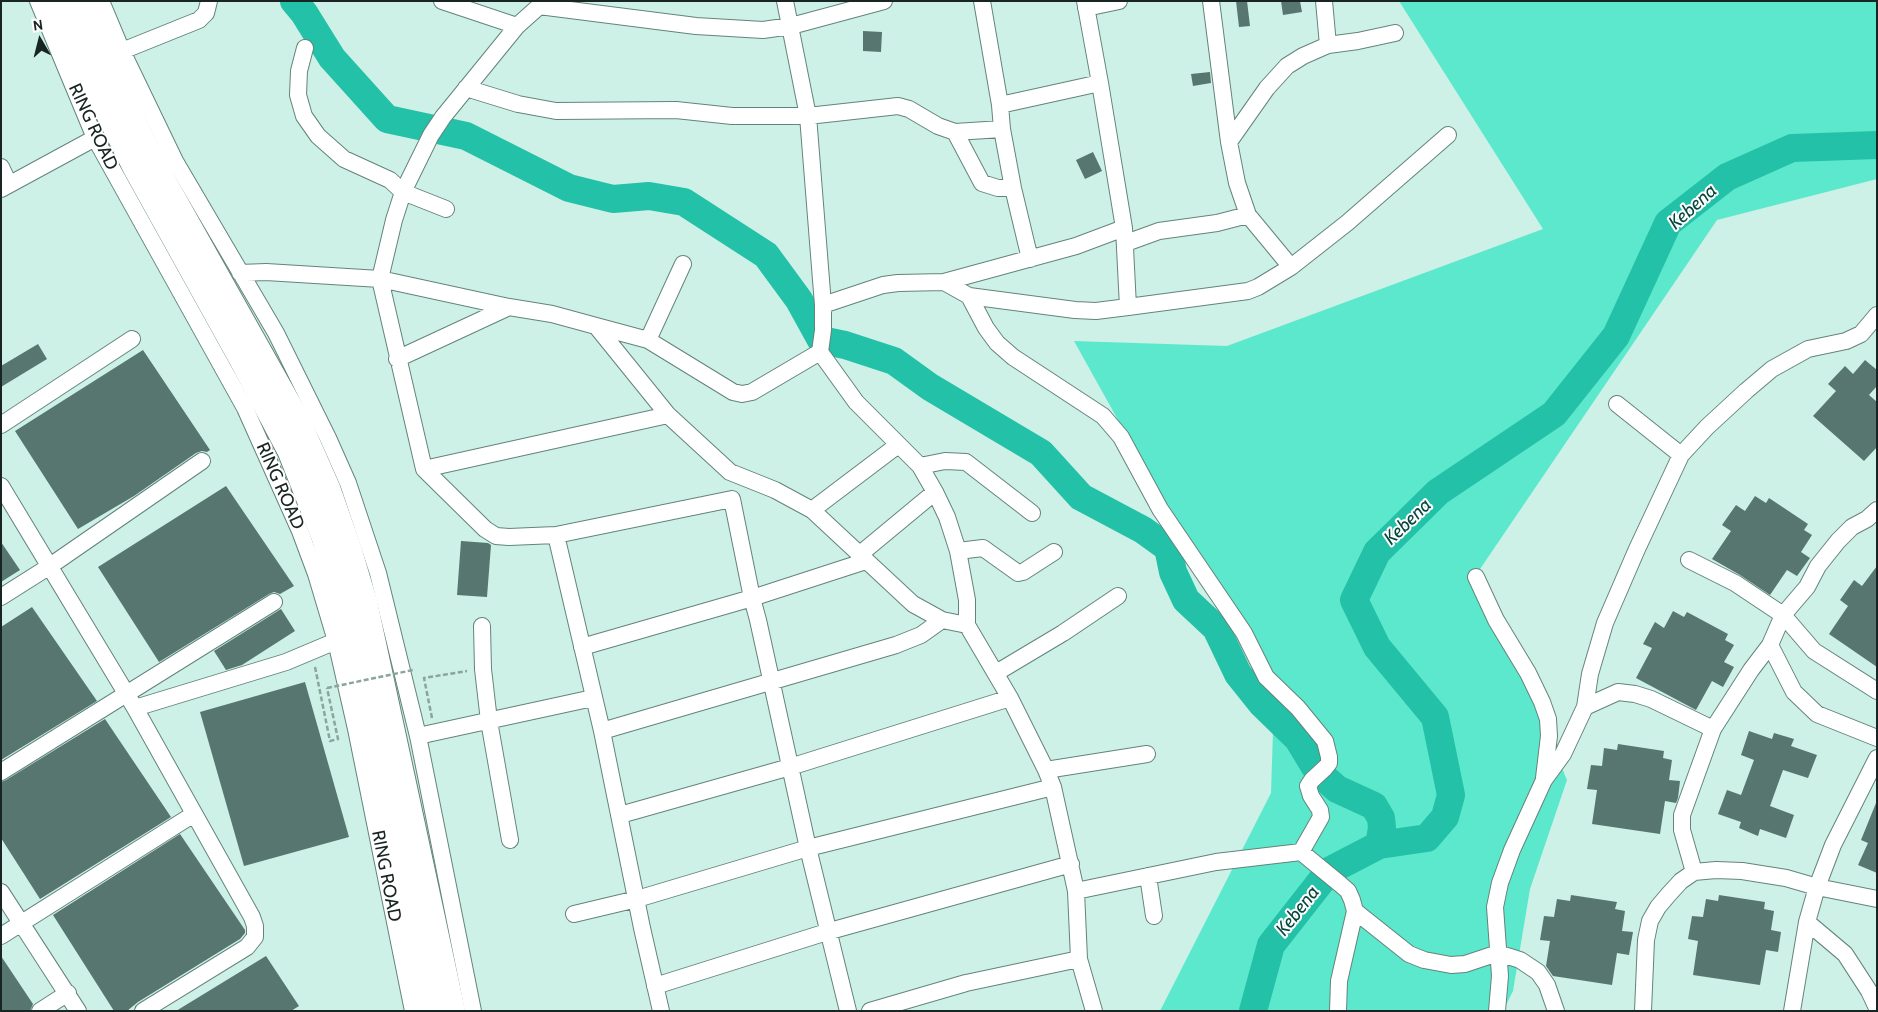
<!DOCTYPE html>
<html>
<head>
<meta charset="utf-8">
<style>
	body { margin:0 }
	#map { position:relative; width:1878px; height:1012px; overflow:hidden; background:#cdf0e7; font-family:Cabin,sans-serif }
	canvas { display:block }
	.frame { position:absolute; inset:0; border:2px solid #182522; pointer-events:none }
	.north { position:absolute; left:15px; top:15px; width:50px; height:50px; -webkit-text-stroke:4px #fff; paint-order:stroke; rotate:352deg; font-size:14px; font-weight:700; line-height:20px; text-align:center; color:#182522 }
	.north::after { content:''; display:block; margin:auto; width:18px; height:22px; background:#182522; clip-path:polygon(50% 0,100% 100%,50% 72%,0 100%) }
</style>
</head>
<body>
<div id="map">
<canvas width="1878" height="1012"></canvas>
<div class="frame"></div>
<div class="north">N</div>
</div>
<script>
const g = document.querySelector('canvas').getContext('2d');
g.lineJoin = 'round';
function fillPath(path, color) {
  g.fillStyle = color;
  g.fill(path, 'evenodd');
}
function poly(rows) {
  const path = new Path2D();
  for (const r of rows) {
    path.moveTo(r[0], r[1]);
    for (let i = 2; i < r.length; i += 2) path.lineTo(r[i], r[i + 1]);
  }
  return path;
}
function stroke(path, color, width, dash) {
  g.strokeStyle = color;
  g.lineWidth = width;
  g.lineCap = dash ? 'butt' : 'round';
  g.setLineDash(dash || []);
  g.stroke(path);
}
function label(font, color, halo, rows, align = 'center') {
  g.font = font + ' Cabin,sans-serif';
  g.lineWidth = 4;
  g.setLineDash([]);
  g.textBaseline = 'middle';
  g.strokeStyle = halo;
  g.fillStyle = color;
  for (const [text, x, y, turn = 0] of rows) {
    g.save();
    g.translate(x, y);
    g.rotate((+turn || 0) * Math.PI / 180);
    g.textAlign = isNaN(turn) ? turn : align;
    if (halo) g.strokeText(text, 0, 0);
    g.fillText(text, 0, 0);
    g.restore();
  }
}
const green = poly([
	[1399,1,1877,1,1877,179,1717,220,1478,572,1567,780,1530,889,1513,991,1503,1011,1160,1011,1271,793,1274,700,1074,341,1227,346,1543,229]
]);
const river = poly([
	[294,1,304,13,332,58,387,119,466,136,569,188,613,199,649,196,684,202,766,255,799,300,821,340,845,345,894,361,930,387,1041,453,1081,497,1143,530,1168,548,1173,572,1186,600,1216,628,1238,674,1262,704,1298,739,1318,772,1337,789,1374,806,1381,818,1382,828,1379,845],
	[1253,1011,1271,945,1329,871,1379,845,1427,838,1445,817,1451,795,1435,717,1377,647,1354,600,1377,552,1438,492,1554,414,1616,336,1668,223,1727,177,1792,148,1877,145]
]);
const building = poly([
	[1236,1,1247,1,1250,26,1239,27],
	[1281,1,1300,1,1302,12,1283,15],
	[863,31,882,32,881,52,863,51],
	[1210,72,1211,83,1193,86,1191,74],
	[1093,152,1102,171,1085,179,1076,160],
	[38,344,47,359,1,387,1,366],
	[143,350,210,450,207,452,202,451,196,453,134,496,78,529,15,431],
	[1865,360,1877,370,1877,386,1869,395,1877,402,1877,447,1864,461,1813,416,1836,391,1828,384,1845,366,1853,374],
	[226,486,294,586,280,594,274,592,269,594,159,662,98,567],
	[1755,496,1766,503,1769,498,1808,524,1804,530,1812,535,1801,552,1810,558,1797,576,1787,570,1770,595,1740,575,1712,559,1731,531,1722,525,1736,505,1745,511],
	[461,541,488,543,491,545,487,597,457,595],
	[1,542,20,570,1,582],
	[1877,566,1877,667,1829,634,1848,606,1840,600,1854,580,1862,586],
	[32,607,97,701,1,760,1,627],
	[281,609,295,631,242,665,226,670,214,651],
	[1673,611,1684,617,1687,612,1728,634,1725,640,1734,645,1724,662,1734,667,1723,687,1712,681,1696,710,1636,678,1652,648,1643,644,1655,622,1664,628],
	[305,682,349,837,244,866,200,712],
	[105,719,171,817,40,899,1,838,1,782,6,780],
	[1749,731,1772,739,1774,733,1794,739,1791,746,1817,755,1808,778,1783,770,1770,806,1794,815,1786,838,1760,829,1758,836,1739,828,1741,822,1718,814,1727,790,1741,795,1754,760,1741,755],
	[1618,744,1664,751,1663,758,1672,760,1669,780,1680,781,1678,798,1676,803,1665,801,1660,834,1592,824,1597,790,1587,789,1591,765,1602,766,1604,748,1617,750],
	[1876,803,1877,804,1877,873,1858,865,1868,843,1861,840],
	[180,834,245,930,245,933,240,939,138,1002,127,1011,114,1011,53,915],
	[1571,895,1617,902,1615,909,1625,911,1622,931,1633,932,1629,955,1617,953,1612,985,1553,976,1546,966,1550,941,1540,940,1544,916,1554,917,1557,899,1570,901],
	[1719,895,1765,902,1764,909,1774,911,1771,930,1781,932,1778,952,1766,950,1760,985,1693,975,1698,941,1688,939,1692,916,1703,917,1706,899,1718,901],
	[1,956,33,1004,30,1011,1,1011],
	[266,956,299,1006,291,1011,176,1011]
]);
const path = poly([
	[315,667,330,741,338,739,327,688],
	[432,718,424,678,467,671]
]);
const minor = poly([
	[38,1,95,138,245,408,300,531,316,574,336,641,356,729,413,1011],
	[101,1,122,51,175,161,276,333,328,438,348,483,378,573,418,736,473,1011],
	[442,1,517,26],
	[545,1,517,26,443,117,431,135,403,192,394,220,380,279,424,469,485,529,496,536,509,537,556,535,732,499,752,598,758,620,808,848,848,1011],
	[982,1,1000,105,1002,129,1013,188,1030,259],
	[1085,1,1100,83,1124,228,1128,307,1248,291,1258,287,1291,267,1248,215,1237,183,1229,142,1211,1],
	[1324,1,1328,45],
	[539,6,696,26,763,30,791,26,884,1],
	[1086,8,1119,1],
	[305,48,299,71,298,95,304,116,318,136,344,159,390,180,403,192,446,209],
	[122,51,199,20,206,13,209,1],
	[466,88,518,104,556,111,676,110,732,116,808,116,785,1],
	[1000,105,1100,83],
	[955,132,982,183,998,188,1013,188],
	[1229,142,1267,88,1287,66,1303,56,1328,45,1358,41,1395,33],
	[1,167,9,184],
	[1,189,95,138],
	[1126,243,1159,231,1217,223,1248,215],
	[1291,267,1347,223,1448,135],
	[240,273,266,272,380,279,509,307,552,314,596,326,668,415,730,472,775,490,812,510,913,604,942,620,967,625,1010,698,1046,770,1053,787,1076,891,1079,959,1094,1011],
	[944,282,1076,246,1124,228],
	[969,296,986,328,997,343,1013,357,1103,416,1121,437,1160,509,1244,633,1266,677,1298,708,1325,741,1329,757,1329,763,1325,768,1312,780,1308,786,1311,796,1320,810,1321,817,1301,852],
	[823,305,883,285,898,283,944,282,969,296,1075,310,1096,311,1128,307],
	[596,326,648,340,733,392,742,394,752,392,820,352,856,402,920,466,935,492,947,517,958,551,967,600,967,625],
	[648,340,683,264],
	[820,352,823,330,823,305,808,116,898,106,909,109,938,126,955,132,1002,129],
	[397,359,509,307],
	[1617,404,1681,455],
	[1,425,132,339],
	[920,466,945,461,966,462,1032,513],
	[424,469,668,415],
	[1,486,135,708,252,917,255,926,255,937,247,947,143,1011],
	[812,510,898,445],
	[1877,510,1867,519,1852,527,1838,541,1818,566,1807,587,1783,615,1814,651,1877,691],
	[556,535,602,731,642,928,661,1011],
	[958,551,983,548,1018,573,1023,572,1054,552],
	[859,555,935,492],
	[1689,560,1735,583,1783,615,1770,645,1751,670,1713,729,1682,815,1682,830,1694,872],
	[1476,577,1496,620,1528,673,1542,702,1548,719,1549,736,1544,778],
	[1,597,50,566,202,461],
	[482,626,483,669,489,721,510,840],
	[1770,645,1794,692,1817,714,1877,738],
	[582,647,752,598,866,561],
	[996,673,1063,633,1118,596],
	[1585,707,1618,692,1635,694,1651,699,1713,729],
	[135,708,286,662,336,641],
	[602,731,896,645,921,635,942,620],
	[418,736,593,698],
	[1046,770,1147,754],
	[1,772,274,602],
	[620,815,790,767,1010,698],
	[1148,876,1154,916],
	[1076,891,1216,862,1301,852,1340,884,1348,891,1352,900,1355,911,1339,981,1338,1011],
	[1,892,78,1011],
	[1355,911,1409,954,1424,960,1451,965,1465,964,1498,953,1520,960,1538,972,1547,985,1556,1011],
	[574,914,637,899,808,848,1053,787],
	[1807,922,1845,954,1869,991,1877,1008],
	[1,936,194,814],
	[655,986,830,931,1071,864],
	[40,1011,68,993],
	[870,1011,966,983,1079,959],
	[1497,1011,1500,976,1495,907,1500,883,1512,850,1544,780,1563,754,1585,707,1590,674,1605,623,1637,549,1681,455,1707,427,1746,391,1772,369,1808,349,1846,341,1861,334,1877,315],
	[1643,1011,1646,940,1650,921,1658,907,1669,894,1681,881,1694,872,1716,870,1742,871,1786,878,1817,887,1877,899],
	[1792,1011,1807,922,1817,887,1833,845,1877,758]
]);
const highway = poly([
	[57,1,95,88,135,168,241,359,290,452,324,538,343,604,357,667,432,1011],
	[81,1,108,65,143,140,164,181,298,420,328,488,349,548,365,602,453,1011]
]);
const pathBridge = poly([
	[327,688,413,670]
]);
const streetNames = [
	["RING ROAD",93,127,65],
	["RING ROAD",280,486,66],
	["RING ROAD",386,876,79]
];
const waterNames = [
	["Kebena",1693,207,-42],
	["Kebena",1408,522,-44],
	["Kebena",1298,911,-52]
];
fillPath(green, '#5ce8cc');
stroke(river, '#23c1a7', 28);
fillPath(building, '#56766f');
stroke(minor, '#63847c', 18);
stroke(highway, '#63847c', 26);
stroke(path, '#8aa59e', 2.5, [5, 2.5]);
stroke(minor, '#fff', 16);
stroke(highway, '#fff', 24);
stroke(pathBridge, '#8aa59e', 2.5, [5, 2.5]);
label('18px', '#182522', '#fff', streetNames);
label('italic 19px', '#06473c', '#fff', waterNames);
</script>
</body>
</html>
